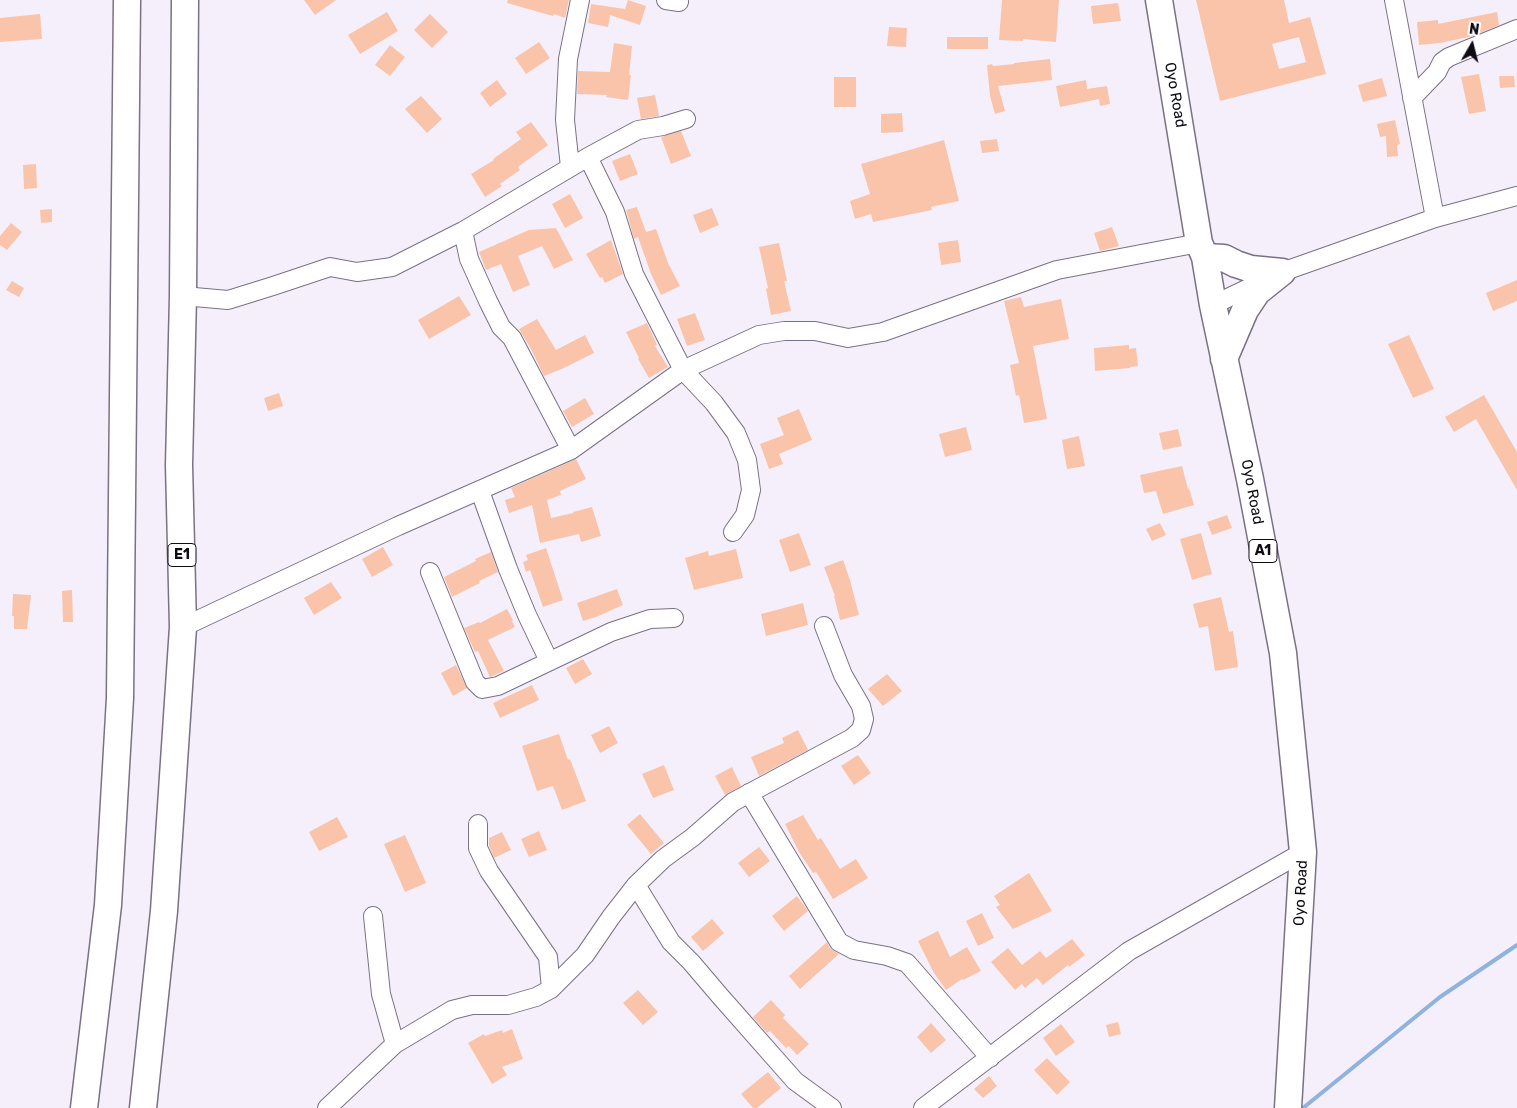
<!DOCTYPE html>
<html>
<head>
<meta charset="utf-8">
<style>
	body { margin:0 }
	#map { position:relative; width:1517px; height:1108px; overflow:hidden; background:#f5effc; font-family:Rubik,sans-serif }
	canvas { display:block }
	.north { position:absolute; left:1447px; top:20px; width:50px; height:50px; -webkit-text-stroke:4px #fff; paint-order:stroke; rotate:8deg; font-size:14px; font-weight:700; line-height:20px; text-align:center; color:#0f0b13 }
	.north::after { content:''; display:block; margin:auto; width:18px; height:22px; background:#0f0b13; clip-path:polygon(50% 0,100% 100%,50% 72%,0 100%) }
</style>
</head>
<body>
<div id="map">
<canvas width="1517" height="1108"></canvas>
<div class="north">N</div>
</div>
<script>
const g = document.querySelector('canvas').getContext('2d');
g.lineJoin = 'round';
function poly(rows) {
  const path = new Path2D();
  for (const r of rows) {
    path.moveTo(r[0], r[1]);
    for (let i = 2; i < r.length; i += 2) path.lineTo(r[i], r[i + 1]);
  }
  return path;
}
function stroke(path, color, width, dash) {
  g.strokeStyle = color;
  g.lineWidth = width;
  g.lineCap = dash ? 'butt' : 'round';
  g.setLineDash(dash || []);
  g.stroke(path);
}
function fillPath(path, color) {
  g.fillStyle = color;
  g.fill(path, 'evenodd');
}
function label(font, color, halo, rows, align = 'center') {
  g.font = font + ' Rubik,sans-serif';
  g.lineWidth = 4;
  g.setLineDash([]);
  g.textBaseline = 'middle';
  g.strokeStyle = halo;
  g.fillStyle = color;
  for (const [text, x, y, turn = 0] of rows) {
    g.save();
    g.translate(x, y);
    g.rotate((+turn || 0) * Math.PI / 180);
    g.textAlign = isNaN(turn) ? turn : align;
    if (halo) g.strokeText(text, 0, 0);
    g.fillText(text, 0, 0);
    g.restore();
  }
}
const stream = poly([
	[1303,1108,1440,997,1517,945]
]);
const building = poly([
	[304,0,336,0,315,15],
	[508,0,569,0,565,18,554,14,553,16,507,3],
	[628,0,646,6,640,25,610,15,608,27,588,23,591,4,625,9],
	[1002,0,1059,0,1056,42,1023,39,1023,41,999,40],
	[1196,0,1284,0,1289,23,1310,17,1326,74,1220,101],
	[1299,37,1306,62,1279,69,1272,44],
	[1118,3,1121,21,1093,24,1091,6],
	[387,12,398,31,360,54,348,35],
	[1497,12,1499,25,1473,36,1440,43,1419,45,1417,22,1438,20,1438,24],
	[40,14,42,39,0,42,0,18],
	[430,14,448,32,432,48,414,30],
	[889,27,907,28,906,47,887,46],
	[947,37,988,37,988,49,947,49],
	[539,42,550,58,526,74,515,58],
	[614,43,632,46,629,75,631,75,628,100,606,97,607,95,577,94,578,71,610,72],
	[390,45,405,57,390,76,375,65],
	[1050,59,1052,80,998,86,1005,111,995,114,990,96,987,65,992,64,993,66,1014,64,1014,63],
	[1479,74,1486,111,1469,114,1461,77],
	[1499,76,1514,76,1515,87,1500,88],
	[834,77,856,77,856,107,834,107],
	[1382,78,1387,96,1363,102,1358,85],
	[497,80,507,94,490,107,480,93],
	[1086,80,1087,89,1107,86,1110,104,1100,106,1099,99,1060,107,1056,86],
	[655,95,659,116,641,119,637,98],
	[421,96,442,119,427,133,405,109],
	[902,113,903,132,881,133,881,114],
	[1395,120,1400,144,1397,145,1398,156,1387,157,1386,136,1380,137,1377,124],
	[531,122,548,145,518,167,520,170,500,184,502,186,485,197,471,174,494,160,493,159,521,139,516,132],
	[681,131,691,156,671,164,661,137],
	[997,139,999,151,982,153,980,141],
	[944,140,959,201,931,207,932,210,873,222,871,214,855,219,850,201,870,194,861,164],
	[630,154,638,174,620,181,612,161],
	[36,164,37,188,24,189,23,165],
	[570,194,583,218,565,228,552,204],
	[637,207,646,232,656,229,668,263,680,286,661,295,651,274,638,237,634,239,626,210],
	[712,208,719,225,700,233,693,215],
	[52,209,52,222,41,223,40,210],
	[11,223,22,232,7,250,0,245,0,236],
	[1112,227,1119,246,1100,251,1094,233],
	[556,228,573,260,554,269,542,246,518,256,530,285,513,292,501,264,486,270,479,252,529,230],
	[611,240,623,274,605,283,602,277,600,278,586,254],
	[958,240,961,262,941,265,938,243],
	[779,243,787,281,784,281,791,311,771,315,766,289,768,288,759,247],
	[1517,280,1517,301,1493,311,1486,293],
	[12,281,24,288,19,297,6,290],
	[459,296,471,315,429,339,418,320],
	[1021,297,1024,307,1061,299,1069,339,1033,346,1047,419,1024,423,1019,395,1016,396,1010,365,1019,363,1004,301],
	[695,313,705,340,687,346,677,319],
	[537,319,556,350,585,335,594,353,564,368,544,376,531,349,519,329],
	[647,323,657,345,655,346,668,367,649,378,638,359,639,358,626,332],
	[1409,335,1434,389,1413,398,1388,344],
	[1129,345,1129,349,1136,348,1138,366,1130,367,1130,368,1095,371,1094,348],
	[279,393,283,406,268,411,264,398],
	[1484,395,1517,452,1517,490,1476,419,1454,432,1445,417],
	[585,398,594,414,572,427,563,411],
	[799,409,812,440,779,454,783,464,769,469,760,444,784,435,777,418],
	[966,427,972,450,945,457,939,434],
	[1178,429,1182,446,1163,450,1159,433],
	[1079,436,1085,466,1067,469,1062,440],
	[576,459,586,479,560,491,561,495,547,500,551,518,573,513,573,512,592,507,601,536,581,542,579,534,540,543,532,505,509,513,505,500,515,497,511,488],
	[1182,466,1188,489,1189,488,1194,505,1163,514,1156,491,1144,493,1140,475],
	[1227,515,1232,528,1212,535,1207,522],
	[1160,523,1166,535,1152,541,1146,529],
	[799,533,811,565,790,572,779,540],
	[1201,533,1212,574,1192,580,1180,539],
	[383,547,393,565,372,577,362,559],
	[546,548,563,600,543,607,530,570,526,572,523,562,528,560,526,555],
	[736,549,743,578,694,590,685,558,708,551,709,556],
	[491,552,498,572,479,581,480,583,452,597,444,577,476,561,475,559],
	[843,560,850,580,859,615,840,620,834,596,835,596,824,567],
	[331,582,342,598,314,615,304,598],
	[617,589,623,605,596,617,583,621,577,603],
	[72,590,73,622,63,622,62,591],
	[13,594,31,595,27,629,14,629,14,616,12,616],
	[1221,597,1229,632,1233,631,1238,667,1215,671,1208,626,1199,628,1193,604],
	[803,603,808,625,766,636,761,614],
	[507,609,513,620,512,621,515,627,488,640,504,671,490,677,478,651,475,652,464,628,479,622,480,623],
	[583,659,592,674,575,684,566,668],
	[456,665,467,688,453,696,441,673],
	[887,674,902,691,883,706,868,689],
	[532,685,539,700,500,718,493,703],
	[609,726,618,743,600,753,591,735],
	[798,730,808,750,759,776,751,757,784,743,782,738],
	[559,734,568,760,570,759,586,801,562,810,553,786,537,791,522,746],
	[858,755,871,773,854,785,841,766],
	[664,765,674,790,653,798,642,774],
	[732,767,741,786,725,795,715,776],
	[640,814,664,843,651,854,627,825],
	[803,815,818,840,821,838,840,869,856,859,868,878,833,899,816,872,813,873,799,852,785,824],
	[337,817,348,837,319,851,309,832],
	[539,831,547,850,529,857,521,839],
	[502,832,511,850,494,858,489,846,489,838],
	[405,835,426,883,405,892,384,844],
	[759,847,770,861,749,877,738,863],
	[1029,873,1052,911,1013,929,996,907,1000,905,994,896],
	[797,896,808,911,784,931,772,916],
	[982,913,994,938,978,946,966,921],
	[712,919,724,933,703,951,691,937],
	[938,931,950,957,967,947,981,971,963,980,962,979,946,990,934,973,918,941],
	[1072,939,1085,955,1069,967,1068,965,1043,985,1037,978,1025,988,1022,984,1015,990,991,962,1008,948,1022,965,1040,951,1046,958],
	[827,942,830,948,839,954,800,989,789,976],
	[638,990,658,1012,643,1025,623,1003],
	[771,1000,785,1015,783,1018,809,1044,797,1055,789,1046,786,1048,770,1031,767,1033,753,1017],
	[1118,1022,1121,1034,1109,1037,1106,1025],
	[931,1023,946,1040,931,1053,917,1037],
	[1061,1024,1075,1042,1056,1056,1043,1038],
	[512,1029,523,1059,502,1067,507,1075,492,1084,468,1043,484,1034,485,1036,502,1030,503,1033],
	[1047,1058,1070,1082,1057,1095,1034,1070],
	[768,1072,781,1088,757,1108,753,1108,741,1094],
	[989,1076,997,1086,983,1098,974,1089]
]);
const minor = poly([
	[666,0,679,2],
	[1394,0,1435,218],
	[1412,98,1437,72,1442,62,1449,57,1517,29],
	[588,157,615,212,634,274,683,370,714,403,736,433,747,460,751,490,745,515,733,532],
	[570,167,565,120,568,59,580,0],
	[463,231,469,259,488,301,501,327,512,338,571,450],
	[183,296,228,300,273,286,330,267,357,272,392,267,463,231,588,157,638,130,663,126,686,119],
	[1213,305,1282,272,1435,218,1517,196],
	[480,491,508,569,527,615,549,661],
	[430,572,475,682,482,689,498,686,611,632,650,619,674,618],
	[183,627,398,526,571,450,683,370,759,335,784,331,815,331,848,338,883,332,1057,270,1199,243],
	[749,793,839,942,854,950,887,956,907,963,990,1058],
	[478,824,478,848,489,871,548,957,551,989],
	[636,885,671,942,691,962,720,996,795,1081,832,1108],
	[373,916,381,994,395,1044],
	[327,1108,395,1044,452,1010,472,1005,508,1005,536,997,551,989,585,955,611,917,636,885,663,859,693,837,733,802,852,738,861,730,864,719,861,706,843,675,824,626],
	[923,1108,1129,951,1303,852]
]);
const highway = poly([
	[1159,0,1199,243,1205,257,1213,305,1250,479,1283,653,1303,852,1288,1108],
	[1205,257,1224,258,1236,264,1251,269,1282,272],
	[1224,359,1245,310,1257,292,1282,272],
	[84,1108,108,905,120,698,127,0],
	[143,1108,164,911,183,627,179,465,183,296,185,0]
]);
const shields = [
	[1263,551,28],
	[182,555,28]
];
const shieldNames = [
	["A1",1263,551],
	["E1",182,555]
];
const streetNames = [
	["Oyo Road",1175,95,80],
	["Oyo Road",1252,492,79],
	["Oyo Road",1301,893,-87]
];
stroke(stream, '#90b3dd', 4);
fillPath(building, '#fac4aa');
stroke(minor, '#7a7184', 20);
stroke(highway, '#7a7184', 29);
stroke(minor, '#fff', 18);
stroke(highway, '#fff', 26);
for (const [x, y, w] of shields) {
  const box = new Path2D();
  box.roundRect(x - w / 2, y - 11.5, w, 23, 4);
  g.fillStyle = '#fff';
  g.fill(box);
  stroke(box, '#0f0b13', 1);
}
label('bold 14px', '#0f0b13', null, shieldNames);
label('15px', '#0f0b13', '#fff', streetNames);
</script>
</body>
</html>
